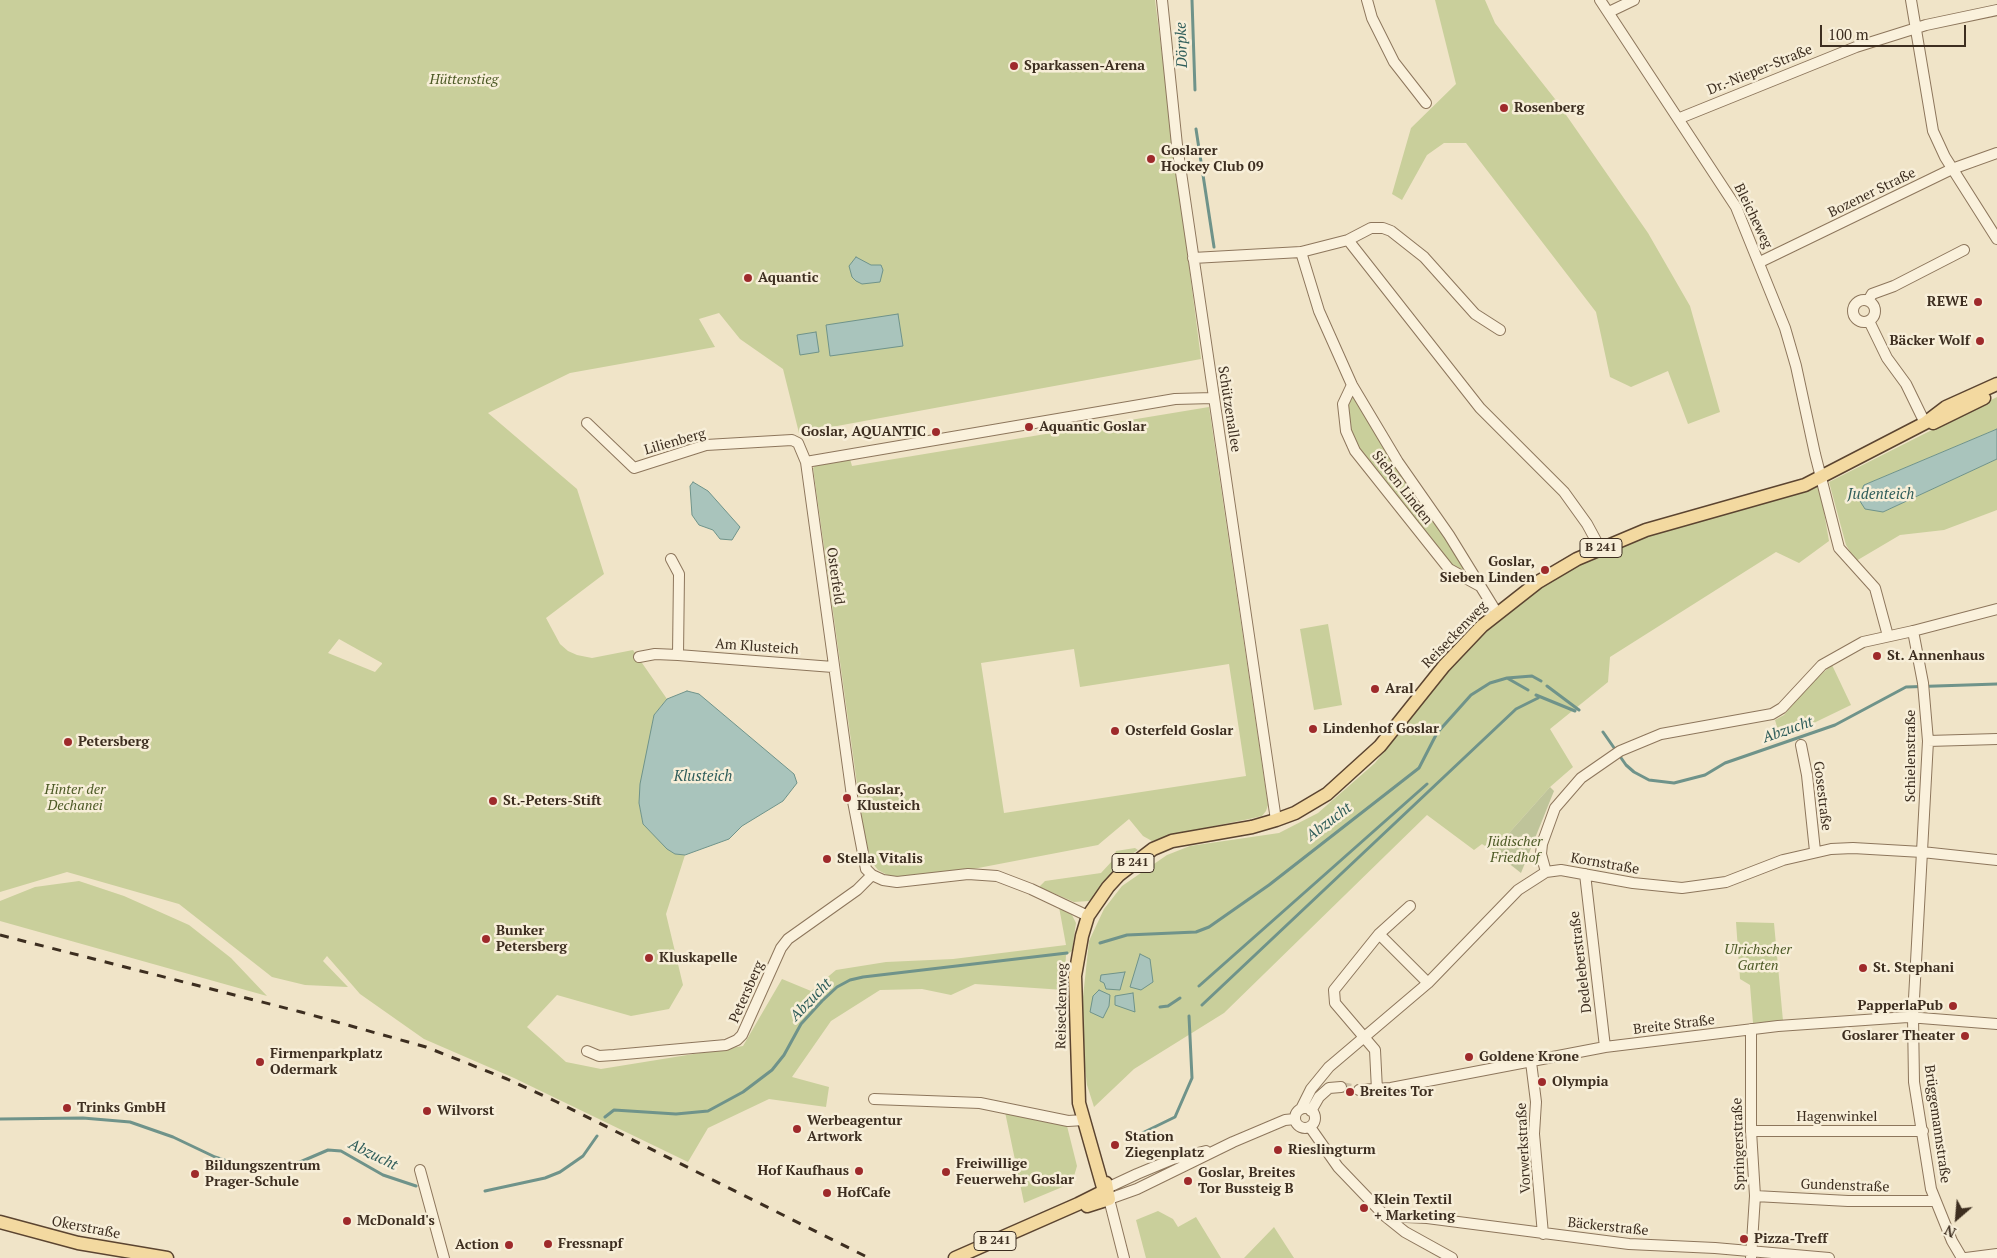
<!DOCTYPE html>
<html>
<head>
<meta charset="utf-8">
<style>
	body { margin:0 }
	#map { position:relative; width:1997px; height:1258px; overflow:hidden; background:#f0e4c8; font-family:"PT Serif",serif }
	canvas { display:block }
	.north { position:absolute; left:1932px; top:1193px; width:50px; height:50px; -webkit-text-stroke:4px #f7eed8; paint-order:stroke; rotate:207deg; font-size:14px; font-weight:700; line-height:20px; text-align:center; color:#3d2e20 }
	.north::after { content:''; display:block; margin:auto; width:18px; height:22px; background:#3d2e20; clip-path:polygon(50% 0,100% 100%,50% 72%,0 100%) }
	.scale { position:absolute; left:1820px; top:25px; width:146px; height:22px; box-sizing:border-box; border:2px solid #3d2e20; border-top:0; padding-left:6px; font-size:15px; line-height:18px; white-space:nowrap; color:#3d2e20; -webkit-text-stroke:4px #f7eed8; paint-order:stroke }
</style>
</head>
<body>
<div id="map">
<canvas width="1997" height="1258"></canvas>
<div class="north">N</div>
<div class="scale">100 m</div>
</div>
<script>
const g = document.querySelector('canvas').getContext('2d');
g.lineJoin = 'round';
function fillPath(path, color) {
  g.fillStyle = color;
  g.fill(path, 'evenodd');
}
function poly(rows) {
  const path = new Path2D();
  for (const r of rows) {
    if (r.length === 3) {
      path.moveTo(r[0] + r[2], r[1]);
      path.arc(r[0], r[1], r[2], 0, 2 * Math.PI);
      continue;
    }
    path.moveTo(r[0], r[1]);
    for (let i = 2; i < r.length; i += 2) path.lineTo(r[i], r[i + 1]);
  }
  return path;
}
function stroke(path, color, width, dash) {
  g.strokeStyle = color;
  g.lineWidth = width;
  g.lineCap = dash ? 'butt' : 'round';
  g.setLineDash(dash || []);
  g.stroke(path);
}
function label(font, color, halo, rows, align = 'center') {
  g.font = font + ' "PT Serif",serif';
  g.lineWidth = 5;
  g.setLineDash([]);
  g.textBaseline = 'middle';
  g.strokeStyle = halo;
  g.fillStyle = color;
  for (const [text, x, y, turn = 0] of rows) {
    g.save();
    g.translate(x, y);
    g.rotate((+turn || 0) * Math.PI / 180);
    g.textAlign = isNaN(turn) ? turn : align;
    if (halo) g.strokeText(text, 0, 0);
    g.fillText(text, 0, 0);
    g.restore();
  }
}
const green = poly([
	[0,0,1155,0,1201,359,799,433,783,369,740,339,719,313,699,319,715,347,570,373,488,413,577,489,604,574,546,618,560,644,568,651,577,655,592,658,633,650,667,699,654,715,639,803,643,824,675,854,685,855,666,914,683,985,669,1009,631,1016,557,995,527,1027,566,1062,601,1069,743,1046,782,979,811,991,836,970,886,962,953,959,1066,945,1059,907,1072,915,1076,923,1072,951,1066,955,1064,990,975,984,951,995,922,989,880,990,831,1021,792,1077,829,1087,826,1107,769,1099,708,1128,688,1162,514,1078,424,1039,360,994,327,956,323,961,348,987,305,985,272,977,179,904,67,872,0,892],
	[339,639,382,663,382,664,375,672,328,653],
	[1435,0,1485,0,1495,23,1555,99,1648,233,1690,306,1720,412,1688,424,1668,371,1631,387,1610,377,1596,312,1466,143,1444,143,1427,155,1402,200,1392,194,1411,128,1456,84],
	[1352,385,1481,586,1449,569,1355,451,1343,404],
	[1997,397,1997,429,1864,485,1883,512,1997,459,1997,510,1944,530,1900,535,1856,561,1846,545,1829,482],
	[1209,407,1268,805,1266,811,1262,816,1249,819,1190,831,1152,841,1143,836,1129,819,1098,845,973,869,901,878,889,876,878,870,871,861,864,834,813,468,816,465,850,459,852,466],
	[1074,649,1080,687,1229,664,1246,776,1004,813,981,663],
	[1819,483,1829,541,1799,563,1776,552,1610,657,1608,682,1550,729,1573,767,1550,787,1493,851,1482,844,1474,850,1427,815,1224,1013,1134,1069,1094,1107,1087,1085,1080,1025,1089,941,1104,909,1122,886,1167,855,1190,846,1279,833,1318,813,1375,763,1444,676,1491,627,1509,610,1548,582,1595,557,1636,540],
	[1328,624,1342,705,1314,710,1300,629],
	[1832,665,1851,705,1795,732,1780,737,1775,720,1784,715,1812,682],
	[1135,848,1138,850,1118,863,1121,866,1089,901,1074,902,1039,887,1045,881,1101,873,1113,860,1116,851],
	[79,881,124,896,189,925,231,958,267,996,0,921,0,901,35,887],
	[1736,922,1774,923,1783,1021,1753,1023,1750,985,1740,979],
	[1005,1112,1067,1126,1077,1166,1072,1183,1024,1203],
	[1158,1211,1173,1219,1178,1227,1196,1217,1221,1258,1146,1258,1136,1220],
	[1274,1227,1294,1258,1244,1258]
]);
const cemetery = poly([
	[1550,787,1554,791,1521,873,1493,851]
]);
const water = poly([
	[856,257,871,265,881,265,883,270,880,282,862,284,856,281,852,277,849,266,856,257],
	[898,314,903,346,830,356,826,325,898,314],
	[816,332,819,352,800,355,797,335,816,332],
	[1997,429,1997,459,1883,512,1865,509,1858,498,1864,485,1997,429],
	[693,482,708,491,740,527,732,540,720,539,713,530,699,525,692,515,690,486,693,482],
	[687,691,699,694,794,774,797,783,783,801,742,826,729,839,685,855,675,854,667,849,643,824,639,803,640,784,654,715,667,699,687,691],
	[1140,954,1150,959,1153,982,1141,990,1130,987,1140,954],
	[1125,972,1120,990,1106,989,1104,983,1100,981,1101,975,1125,972],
	[1099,990,1110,995,1109,1006,1103,1018,1090,1012,1093,996,1099,990],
	[1133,993,1135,1012,1115,1005,1115,996,1133,993]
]);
const stream = poly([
	[1192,0,1195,90],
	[1196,129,1214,247],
	[1507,678,1528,690],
	[1547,686,1579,710],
	[1536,695,1575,711],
	[1603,732,1626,765,1634,772,1649,780,1674,783,1705,775,1725,763,1835,725,1906,687,1997,684],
	[1100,943,1127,935,1196,932,1209,927,1269,885,1419,768,1437,733,1471,695,1490,683,1507,678,1532,676,1541,681],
	[1199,986,1427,784],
	[1202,1005,1516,709,1538,698],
	[1160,1007,1168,1006,1180,998],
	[605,1117,614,1110,676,1114,708,1111,743,1092,772,1070,784,1055,801,1024,822,1001,837,987,850,980,863,977,1067,953],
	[0,1119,83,1118,130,1122,173,1137,215,1157,242,1166,260,1167,300,1162,328,1150,341,1151,383,1175,416,1186],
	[1130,1139,1175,1117,1192,1078,1189,1016],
	[485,1191,545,1178,560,1172,583,1156,597,1136]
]);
const minorTunnel = poly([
	[1341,1087,1359,1090]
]);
const minor = poly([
	[1162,0,1177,145,1276,820],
	[1367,0,1372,18,1394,62,1426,103],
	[1600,0,1736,207,1785,328,1796,366,1815,454,1839,548,1875,588,1888,636],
	[1911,0,1933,131,1945,157,1997,239],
	[1609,12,1634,0],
	[1680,118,1856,47,1926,25,1997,10],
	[1348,240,1371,228,1383,228,1391,231,1424,257,1475,314,1500,330],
	[1301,252,1319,311,1352,385,1398,462,1449,535,1497,613],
	[1193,258,1301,252,1348,240,1480,408,1564,492,1587,524,1600,548],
	[1760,262,1952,169,1997,153],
	[1864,311,11],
	[1868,301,1872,294,1894,286,1964,250],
	[1869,321,1887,358,1906,384,1925,423],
	[1352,385,1343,404,1346,431,1355,451,1449,569,1480,586],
	[587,423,634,468,706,445,792,440,798,443,806,462,852,796,866,869,872,875,883,880,897,882,968,874,997,876,1031,889,1088,916],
	[806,462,1175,399,1213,398],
	[671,559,679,574,678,655],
	[1913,631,1923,683,1928,741,1913,1017,1914,1082,1931,1189,1952,1241,1962,1258],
	[639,657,655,654,678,655,833,667],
	[1928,741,1997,739],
	[1801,745,1807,775,1815,851],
	[1546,872,1541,854,1542,844,1555,808,1581,778,1620,751,1661,734,1772,714,1782,708,1822,665,1863,642,1913,631,1997,609],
	[1585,874,1605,1047],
	[1379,934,1428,983],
	[1751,1029,1751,1131,1755,1196,1751,1258],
	[587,1051,599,1056,614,1055,726,1045,737,1040,742,1035,781,948,788,939,857,890,872,875],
	[1531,1062,1536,1102,1534,1134,1543,1234],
	[1359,1090,1391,1088,1605,1047,1778,1026,1908,1017,1997,1024],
	[1377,1090,1375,1050,1335,1003,1334,990,1379,934,1410,906],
	[874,1099,980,1103,1068,1121,1084,1120],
	[1305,1118,10],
	[1301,1109,1311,1089,1329,1067,1428,983,1518,890,1546,872,1561,870,1633,883,1682,888,1726,882,1783,860,1831,849,1853,848,1922,852,1997,860],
	[1311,1111,1319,1097,1329,1088,1341,1087],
	[1310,1127,1338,1167,1385,1216,1405,1232,1452,1258],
	[1751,1131,1923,1131],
	[420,1170,444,1258],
	[1104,1194,1107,1188,1137,1174,1173,1159,1206,1151],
	[1755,1196,1848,1201,1935,1201],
	[1385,1216,1427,1218,1629,1244,1715,1248,1829,1258],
	[1124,1258,1109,1199,1137,1189,1233,1142,1285,1120,1295,1119],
	[1966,1258,1997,1254]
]);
const major = poly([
	[1933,423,1984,398],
	[1087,1206,1109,1199,1106,1183],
	[0,1222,78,1243,167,1258],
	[955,1258,1078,1204,1104,1191,1079,1103,1075,976,1082,936,1088,916,1108,887,1119,875,1153,849,1172,841,1252,827,1276,820,1295,813,1327,794,1380,746,1444,666,1482,626,1538,582,1577,559,1646,530,1805,485,1925,423,1946,407,1997,384]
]);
const rail = poly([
	[0,935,301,1012,426,1047,507,1079,557,1102,869,1258]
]);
const markers = [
	[1014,66,5,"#9e2a2b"],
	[1504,108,5,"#9e2a2b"],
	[1151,159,5,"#9e2a2b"],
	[748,278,5,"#9e2a2b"],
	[1978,302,5,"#9e2a2b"],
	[1980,341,5,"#9e2a2b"],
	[1029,427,5,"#9e2a2b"],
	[936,432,5,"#9e2a2b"],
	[1545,570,5,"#9e2a2b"],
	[1877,656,5,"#9e2a2b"],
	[1375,689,5,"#9e2a2b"],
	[1313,729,5,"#9e2a2b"],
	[1115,731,5,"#9e2a2b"],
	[68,742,5,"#9e2a2b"],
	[847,798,5,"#9e2a2b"],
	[493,801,5,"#9e2a2b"],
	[827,859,5,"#9e2a2b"],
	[486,939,5,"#9e2a2b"],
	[649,958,5,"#9e2a2b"],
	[1863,968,5,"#9e2a2b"],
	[1953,1006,5,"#9e2a2b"],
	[1965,1036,5,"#9e2a2b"],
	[1469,1057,5,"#9e2a2b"],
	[260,1062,5,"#9e2a2b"],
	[1542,1082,5,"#9e2a2b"],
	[1350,1092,5,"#9e2a2b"],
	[67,1108,5,"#9e2a2b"],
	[427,1111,5,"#9e2a2b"],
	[797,1129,5,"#9e2a2b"],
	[1115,1145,5,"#9e2a2b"],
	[1278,1150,5,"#9e2a2b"],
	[859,1171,5,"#9e2a2b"],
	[946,1172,5,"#9e2a2b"],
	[195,1174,5,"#9e2a2b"],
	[1188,1181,5,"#9e2a2b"],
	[827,1193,5,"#9e2a2b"],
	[1364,1208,5,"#9e2a2b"],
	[347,1221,5,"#9e2a2b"],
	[1744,1239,5,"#9e2a2b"],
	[548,1244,5,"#9e2a2b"],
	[509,1245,5,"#9e2a2b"]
];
const shields = [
	[1601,548,42],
	[1133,863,42],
	[995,1241,42]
];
const shieldNames = [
	["B 241",1601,548],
	["B 241",1133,863],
	["B 241",995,1241]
];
const poiNames = [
	["Sparkassen-Arena",1024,66],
	["Rosenberg",1514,108],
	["Goslarer",1161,151],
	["Hockey Club 09",1161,167],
	["Aquantic",758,278],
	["REWE",1968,302,"right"],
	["Bäcker Wolf",1970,341,"right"],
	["Aquantic Goslar",1039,427],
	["Goslar, AQUANTIC",926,432,"right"],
	["Goslar,",1535,562,"right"],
	["Sieben Linden",1535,578,"right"],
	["St. Annenhaus",1887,656],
	["Aral",1385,689],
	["Lindenhof Goslar",1323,729],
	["Osterfeld Goslar",1125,731],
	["Petersberg",78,742],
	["Goslar,",857,790],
	["Klusteich",857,806],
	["St.-Peters-Stift",503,801],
	["Stella Vitalis",837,859],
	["Bunker",496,931],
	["Petersberg",496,947],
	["Kluskapelle",659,958],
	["St. Stephani",1873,968],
	["PapperlaPub",1943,1006,"right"],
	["Goslarer Theater",1955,1036,"right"],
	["Firmenparkplatz",270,1054],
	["Odermark",270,1070],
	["Goldene Krone",1479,1057],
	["Olympia",1552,1082],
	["Breites Tor",1360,1092],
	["Trinks GmbH",77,1108],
	["Wilvorst",437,1111],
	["Werbeagentur",807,1121],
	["Artwork",807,1137],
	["Station",1125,1137],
	["Ziegenplatz",1125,1153],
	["Rieslingturm",1288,1150],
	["Freiwillige",956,1164],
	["Feuerwehr Goslar",956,1180],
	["Bildungszentrum",205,1166],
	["Prager-Schule",205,1182],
	["Hof Kaufhaus",849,1171,"right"],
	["Goslar, Breites",1198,1173],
	["Tor Bussteig B",1198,1189],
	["HofCafe",837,1193],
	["Klein Textil",1374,1200],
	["+ Marketing",1374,1216],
	["McDonald's",357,1221],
	["Pizza-Treff",1754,1239],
	["Fressnapf",558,1244],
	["Action",499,1245,"right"]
];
const streetNames = [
	["Dr.-Nieper-Straße",1760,70,-22],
	["Bozener Straße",1872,193,-26],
	["Bleicheweg",1753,216,64],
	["Schützenallee",1229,409,81],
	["Lilienberg",675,442,-16],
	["Sieben Linden",1402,488,52],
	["Osterfeld",835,576,82],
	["Reiseckenweg",1455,635,-46],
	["Am Klusteich",757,647,4],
	["Schielenstraße",1911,756,-90],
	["Gosestraße",1822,796,83],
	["Kornstraße",1605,864,10],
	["Dedeleberstraße",1581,962,-97],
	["Petersberg",747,992,-66],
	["Reiseckenweg",1062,1006,-89],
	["Breite Straße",1674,1025,-7],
	["Hagenwinkel",1837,1117],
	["Brüggemannstraße",1937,1124,82],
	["Springerstraße",1739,1144,-92],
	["Vorwerkstraße",1524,1148,-93],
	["Gundenstraße",1845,1186,2],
	["Bäckerstraße",1608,1227,6],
	["Okerstraße",86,1228,11]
];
const parkNames = [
	["Hüttenstieg",464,80],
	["Hinter der",75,790],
	["Dechanei",75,806],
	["Jüdischer",1515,842],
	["Friedhof",1515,858],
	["Ulrichscher",1758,950],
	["Garten",1758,966]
];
const waterNames = [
	["Dörpke",1182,45,-92],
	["Judenteich",1881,495],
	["Abzucht",1788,730,-19],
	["Klusteich",703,777],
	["Abzucht",1329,822,-37],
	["Abzucht",811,1000,-46],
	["Abzucht",373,1155,26]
];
fillPath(green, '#c9cf9b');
fillPath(cemetery, '#bfc49a');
fillPath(water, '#a9c4bc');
stroke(water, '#6f938a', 1);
stroke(stream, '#6f938a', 3);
stroke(minorTunnel, '#ccc0a6', 10, [10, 5]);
stroke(minor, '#8d765c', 12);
stroke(major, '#5b4430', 15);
stroke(minor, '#faf1dc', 10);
stroke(major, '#f3d9a0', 12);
stroke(rail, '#3d2e20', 3, [9, 9]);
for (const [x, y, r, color] of markers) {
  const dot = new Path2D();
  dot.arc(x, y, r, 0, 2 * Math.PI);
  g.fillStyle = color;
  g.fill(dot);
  stroke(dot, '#f7eed8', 2);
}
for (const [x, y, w] of shields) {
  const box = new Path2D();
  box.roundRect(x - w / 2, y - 9.5, w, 19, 4);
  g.fillStyle = '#f7eed8';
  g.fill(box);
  stroke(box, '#3d2e20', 1);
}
label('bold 12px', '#3d2e20', null, shieldNames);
label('bold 14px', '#3d2e20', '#f7eed8', poiNames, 'left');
label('14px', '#3d2e20', '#f7eed8', streetNames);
label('italic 14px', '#4d5a26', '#f7eed8', parkNames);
label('italic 15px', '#2f5d5a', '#f7eed8', waterNames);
</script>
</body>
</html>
